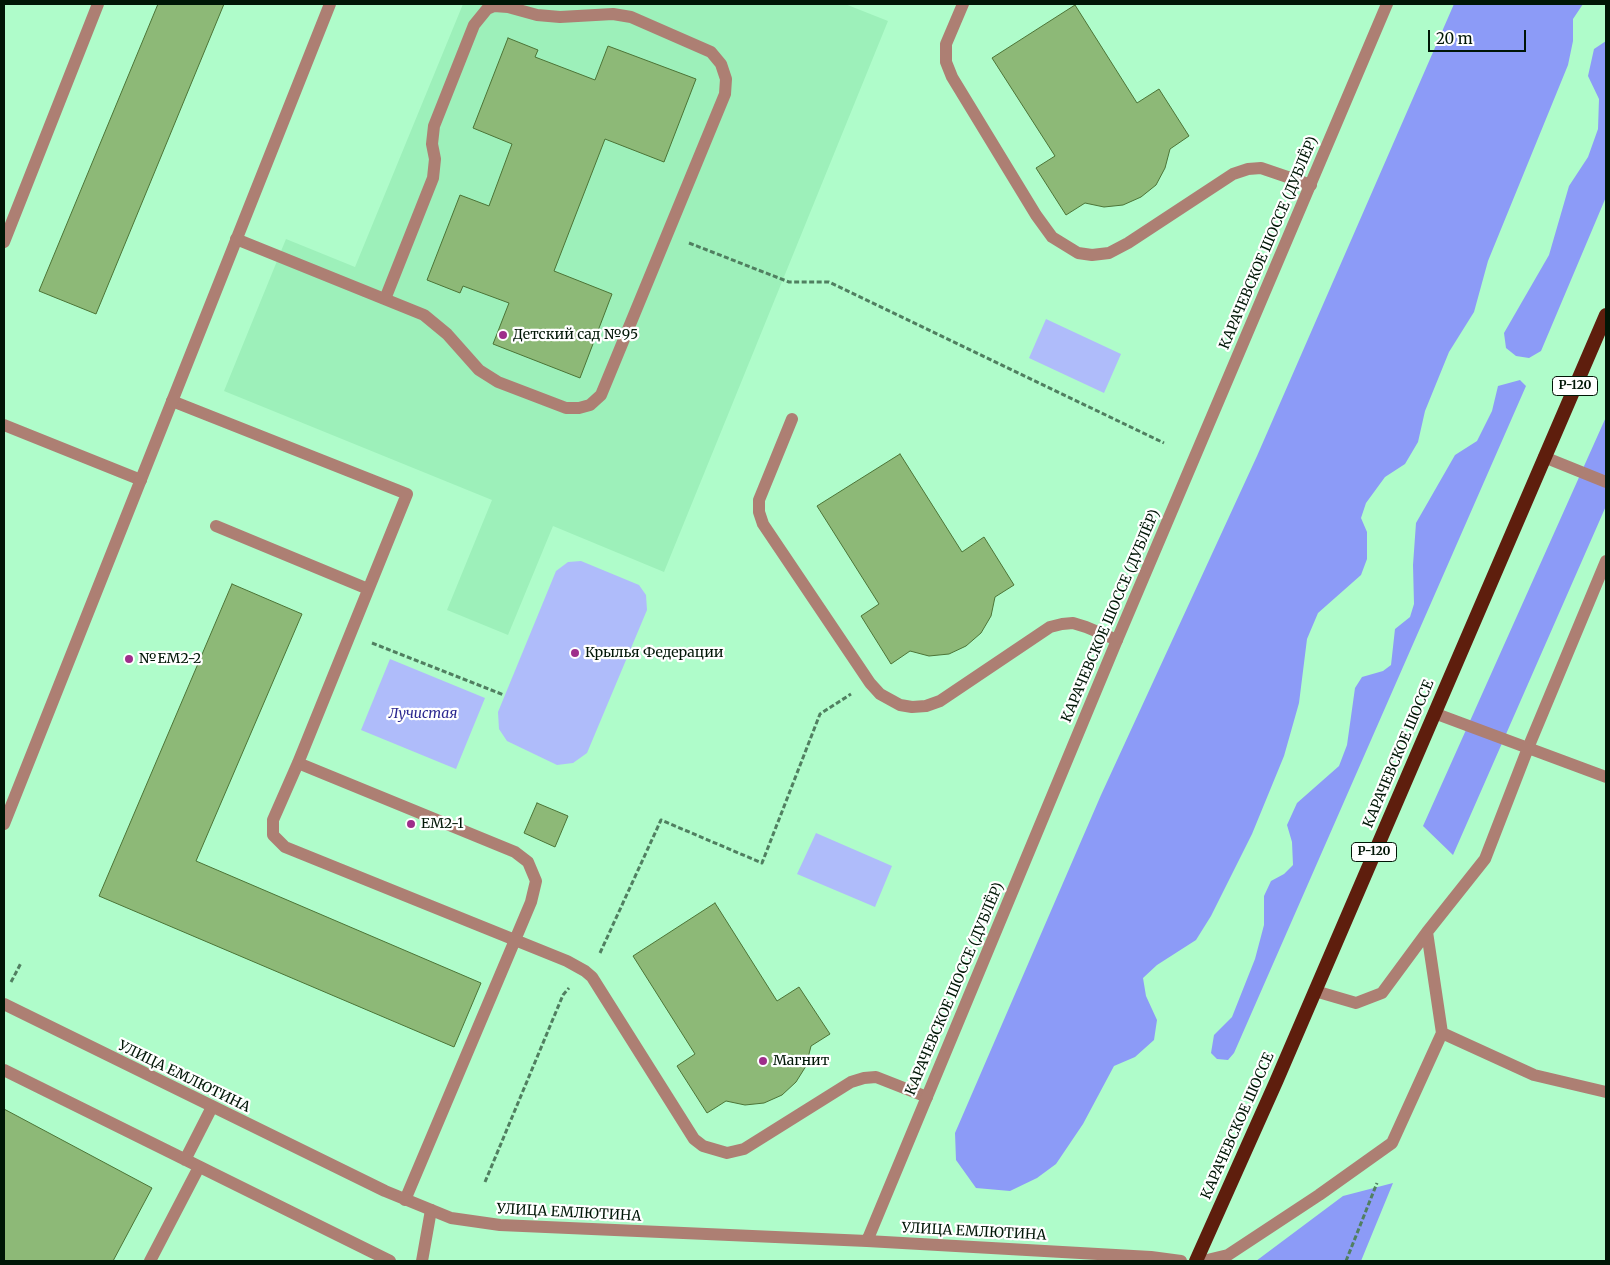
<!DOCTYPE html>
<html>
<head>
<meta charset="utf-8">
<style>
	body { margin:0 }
	#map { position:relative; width:1610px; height:1265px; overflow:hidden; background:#affcca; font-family:Merriweather,serif }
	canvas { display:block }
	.frame { position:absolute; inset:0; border:5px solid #001606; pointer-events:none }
	.scale { position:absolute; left:1428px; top:30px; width:98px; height:22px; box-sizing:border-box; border:2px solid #001606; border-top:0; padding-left:6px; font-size:15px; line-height:18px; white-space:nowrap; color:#001606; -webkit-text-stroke:4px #fff; paint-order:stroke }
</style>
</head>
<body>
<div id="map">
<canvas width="1610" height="1265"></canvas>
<div class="frame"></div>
<div class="scale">20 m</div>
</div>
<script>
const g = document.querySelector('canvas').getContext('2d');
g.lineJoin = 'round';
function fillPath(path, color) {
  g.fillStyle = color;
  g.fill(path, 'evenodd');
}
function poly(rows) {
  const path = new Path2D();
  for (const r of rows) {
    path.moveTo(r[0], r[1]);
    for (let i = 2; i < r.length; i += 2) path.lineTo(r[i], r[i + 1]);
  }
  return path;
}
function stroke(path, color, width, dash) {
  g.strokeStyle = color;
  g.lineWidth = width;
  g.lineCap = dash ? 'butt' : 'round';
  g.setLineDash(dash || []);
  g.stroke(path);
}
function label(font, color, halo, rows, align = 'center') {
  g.font = font + ' Merriweather,serif';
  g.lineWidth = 4.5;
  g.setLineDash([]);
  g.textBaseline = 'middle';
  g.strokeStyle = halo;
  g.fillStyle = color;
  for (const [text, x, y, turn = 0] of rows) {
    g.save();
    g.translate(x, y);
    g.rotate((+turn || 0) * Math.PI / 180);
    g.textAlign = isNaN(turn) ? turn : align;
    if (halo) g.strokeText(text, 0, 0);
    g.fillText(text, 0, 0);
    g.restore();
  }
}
const built = poly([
	[463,4,845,4,888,21,664,572,553,526,508,635,447,610,492,500,224,391,286,239,355,267]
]);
const green = poly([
	[1046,319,1121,354,1104,393,1029,358],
	[581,561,639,585,646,595,647,610,587,753,573,763,557,765,507,741,499,729,498,712,556,571,568,562],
	[390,659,485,698,456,769,361,730],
	[816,833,892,866,875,907,797,874]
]);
const forest = poly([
	[1454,4,1583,4,1573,19,1573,41,1568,65,1488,261,1474,312,1449,352,1425,411,1418,442,1405,464,1385,477,1366,503,1361,518,1367,532,1367,559,1361,575,1318,613,1307,639,1299,703,1284,756,1252,834,1211,916,1196,940,1157,965,1143,978,1146,996,1157,1020,1154,1040,1135,1057,1114,1066,1083,1124,1056,1164,1037,1178,1010,1191,976,1188,956,1160,955,1133,1101,795,1257,456],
	[1606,41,1606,197,1541,351,1529,358,1516,356,1506,348,1504,333,1549,255,1569,186,1588,157,1598,129,1599,99,1588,76,1594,49],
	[1520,380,1526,386,1234,1053,1228,1060,1217,1059,1211,1053,1214,1035,1232,1017,1255,959,1264,925,1264,896,1271,881,1284,874,1293,865,1292,842,1287,825,1297,803,1339,766,1347,745,1355,688,1362,677,1383,671,1391,665,1395,629,1410,617,1414,604,1413,565,1416,523,1455,455,1477,441,1492,411,1498,386],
	[1606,417,1606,506,1453,855,1423,826],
	[1393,1183,1361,1261,1256,1261,1343,1196]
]);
const building = poly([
	[158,4,224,4,96,314,39,291,158,4],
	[1075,5,1137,103,1159,89,1189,136,1170,149,1165,168,1156,185,1141,197,1123,205,1104,207,1085,203,1066,215,1036,168,1055,156,992,58,1075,5],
	[508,38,538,50,535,57,595,80,608,46,696,79,664,162,605,139,554,271,612,294,580,378,493,344,509,303,463,286,460,293,427,280,460,195,489,206,512,144,473,128,508,38],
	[900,454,962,552,984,537,1014,585,995,597,991,616,981,633,966,646,949,654,929,656,910,651,891,664,861,616,879,604,817,506,900,454],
	[232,584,302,614,196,861,481,983,454,1047,99,896,232,584],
	[537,803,568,816,555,847,524,833,537,803],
	[715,903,777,1001,799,987,830,1034,811,1046,806,1066,796,1082,782,1095,764,1103,745,1105,726,1101,707,1113,677,1066,695,1054,633,956,715,903],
	[4,1109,152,1188,113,1261,4,1261,4,1109]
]);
const path = poly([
	[689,243,789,282,829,282,1164,443],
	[372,643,504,695],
	[600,953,661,820,762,863,820,714,851,694],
	[11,982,21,963],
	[485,1182,563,995,569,988],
	[1346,1261,1377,1183]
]);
const service = poly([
	[963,4,946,44,946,62,952,77,1036,215,1052,237,1078,253,1092,255,1109,253,1128,243,1233,174,1248,169,1261,168,1311,185],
	[236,239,424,315,447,334,479,370,498,382,566,408,579,408,590,405,601,395,725,94,726,79,721,64,711,52,631,17,613,14,560,17,537,15,508,7,494,6,487,9,474,25,434,126,432,144,435,159,433,178,385,299],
	[4,242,98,4],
	[172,401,407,494,298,763,273,820,273,835,285,847,515,940,405,1200],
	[792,419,759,500,759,512,763,524,870,683,880,694,900,705,912,707,926,706,940,701,1050,627,1062,624,1073,623,1086,627,1117,640],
	[4,425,141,480],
	[1544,457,1606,482],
	[216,526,368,589],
	[1434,713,1606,777],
	[298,763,515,852,528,862,536,881,531,902,515,940,567,961,585,971,592,977,694,1139,703,1146,727,1153,744,1149,851,1082,864,1078,876,1077,927,1097],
	[1427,932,1442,1033,1534,1075,1606,1092],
	[1315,991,1356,1003,1382,993,1427,932,1485,859,1528,748,1606,561],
	[4,1070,390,1261],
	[185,1160,212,1107],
	[150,1261,199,1167],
	[422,1261,431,1210],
	[1203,1261,1228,1255,1319,1195,1392,1143,1442,1033]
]);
const minor = poly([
	[4,824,330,4],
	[4,1004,385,1191,451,1218,500,1225,867,1241,1151,1257,1181,1261],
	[867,1241,1117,640,1387,4]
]);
const trunk = poly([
	[1196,1261,1276,1082,1606,315]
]);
const markers = [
	[503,335,5,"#9e2e8b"],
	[575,653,5,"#9e2e8b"],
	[129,659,5,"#9e2e8b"],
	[411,824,5,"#9e2e8b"],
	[763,1061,5,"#9e2e8b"]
];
const shields = [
	[1575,386,45],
	[1374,852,45]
];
const shieldNames = [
	["Р-120",1575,386],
	["Р-120",1374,852]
];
const streetNames = [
	["КАРАЧЕВСКОЕ ШОССЕ (ДУБЛЁР)",1269,243,-67],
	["КАРАЧЕВСКОЕ ШОССЕ (ДУБЛЁР)",1111,616,-67],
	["КАРАЧЕВСКОЕ ШОССЕ",1399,754,-67],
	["КАРАЧЕВСКОЕ ШОССЕ (ДУБЛЁР)",955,989,-67],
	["УЛИЦА ЕМЛЮТИНА",184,1077,26],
	["КАРАЧЕВСКОЕ ШОССЕ",1238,1126,-66],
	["УЛИЦА ЕМЛЮТИНА",569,1213,3],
	["УЛИЦА ЕМЛЮТИНА",974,1232,3]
];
const poiNames = [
	["Детский сад №95",513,335],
	["Крылья Федерации",585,653],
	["№ЕМ2-2",139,659],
	["ЕМ2-1",421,824],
	["Магнит",773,1061]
];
const parkNames = [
	["Лучистая",423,714]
];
fillPath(built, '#9df0ba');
fillPath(green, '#afbcfa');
fillPath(forest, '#8c9bf7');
fillPath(building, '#8db977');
stroke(building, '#4c7436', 1);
stroke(path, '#507f60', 3, [5, 2.5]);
stroke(service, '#ad7f73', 12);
stroke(minor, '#ad7f73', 12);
stroke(trunk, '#5e1e0d', 14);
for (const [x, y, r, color] of markers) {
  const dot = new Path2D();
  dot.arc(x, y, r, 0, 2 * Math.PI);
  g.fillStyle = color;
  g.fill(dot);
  stroke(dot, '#fff', 2);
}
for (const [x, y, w] of shields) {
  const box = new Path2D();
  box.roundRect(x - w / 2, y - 9.5, w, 19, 4);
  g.fillStyle = '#fff';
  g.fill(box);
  stroke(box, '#001606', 1);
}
label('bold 12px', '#001606', null, shieldNames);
label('14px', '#001606', '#fff', streetNames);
label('14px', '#001606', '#fff', poiNames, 'left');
label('italic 14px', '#2a278f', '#fff', parkNames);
</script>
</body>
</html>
